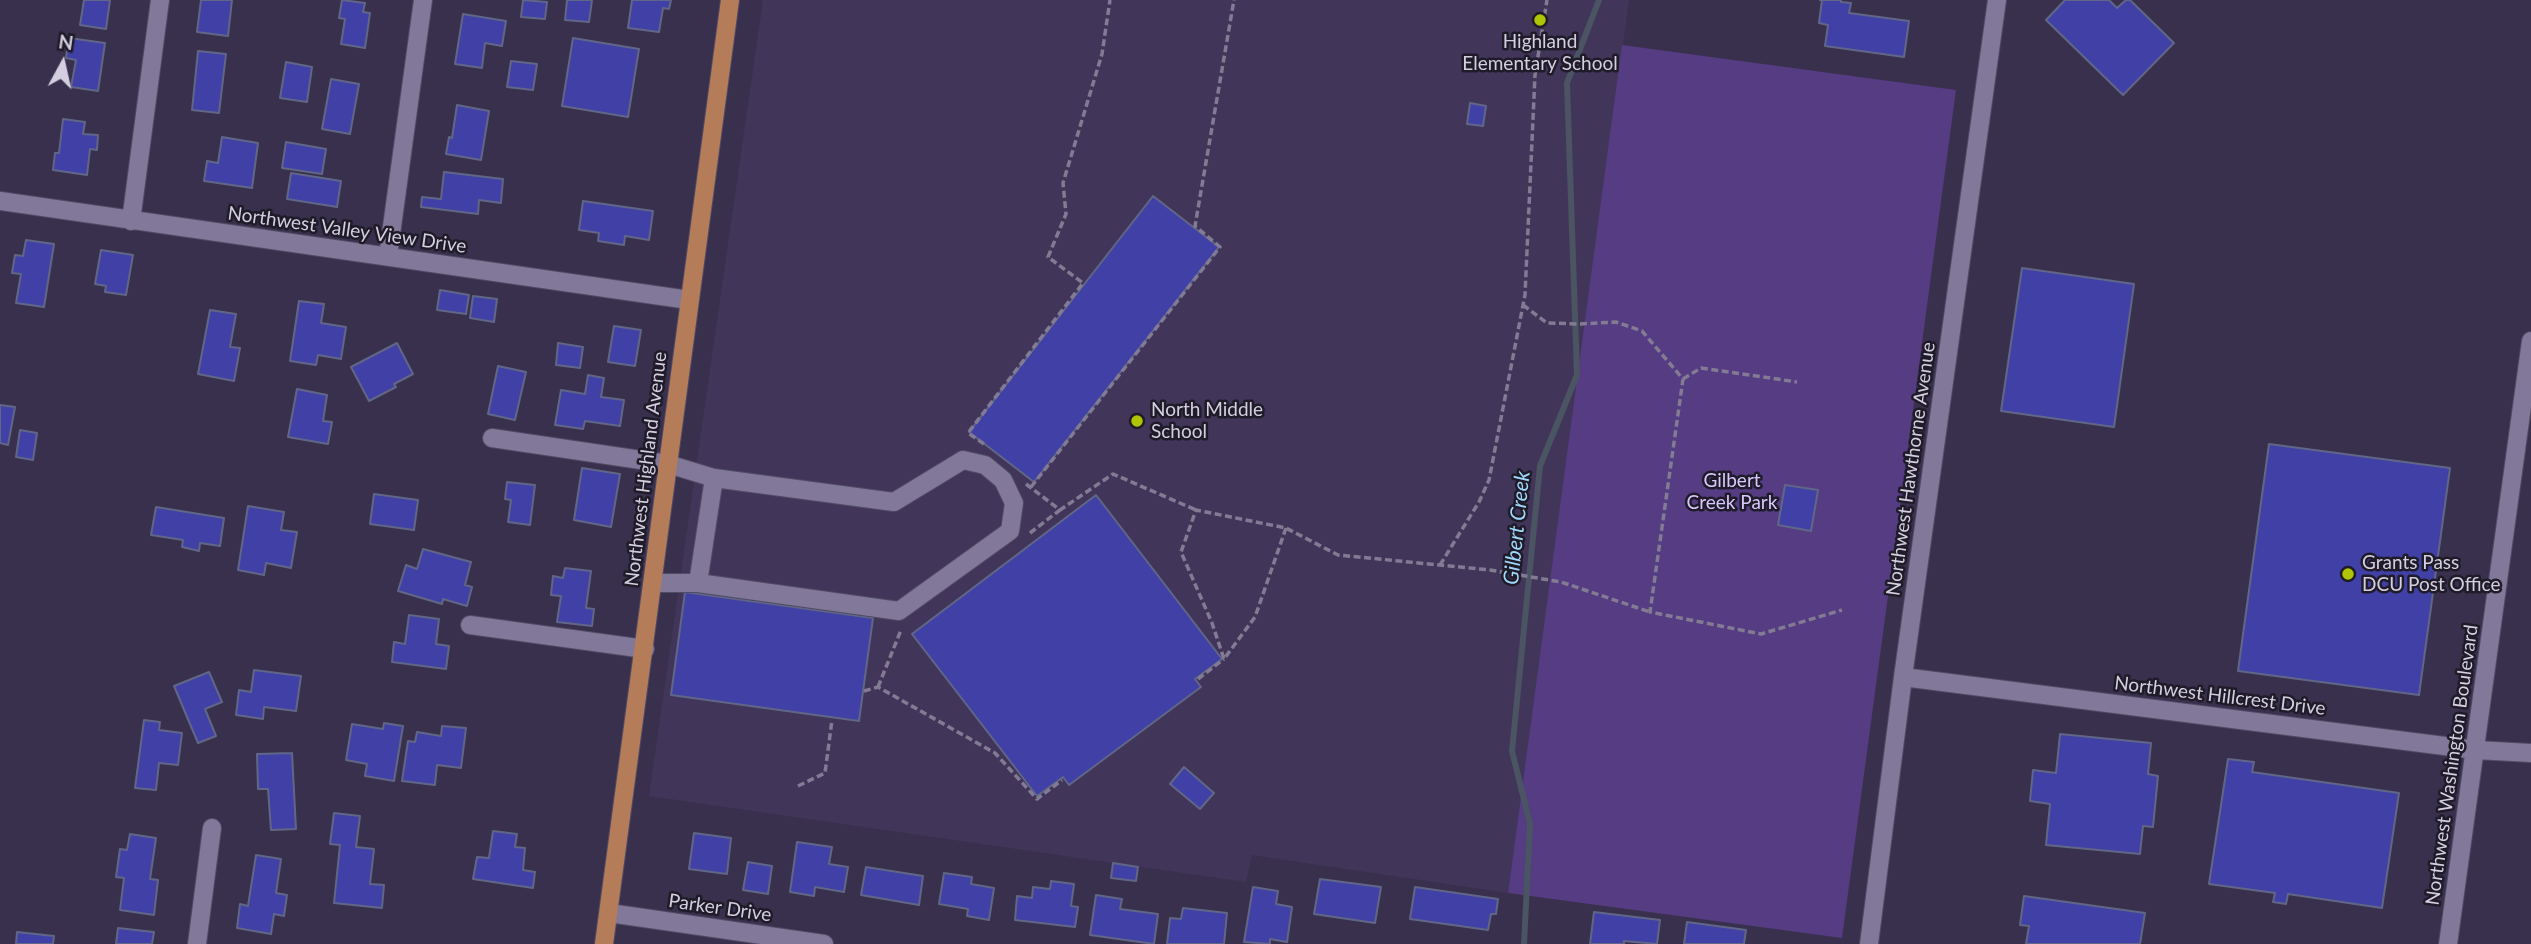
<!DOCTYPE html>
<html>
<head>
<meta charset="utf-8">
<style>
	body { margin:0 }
	#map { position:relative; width:2531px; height:944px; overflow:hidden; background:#39304d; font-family:Lato,sans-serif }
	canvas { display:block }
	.north { position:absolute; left:28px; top:28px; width:70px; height:70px; -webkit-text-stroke:5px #1f1b28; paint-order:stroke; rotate:8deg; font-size:19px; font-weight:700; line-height:28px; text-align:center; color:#d3cfe1 }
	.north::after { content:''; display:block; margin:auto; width:24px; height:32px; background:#d3cfe1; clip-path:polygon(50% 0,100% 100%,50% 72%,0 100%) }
</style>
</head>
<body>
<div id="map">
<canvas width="2531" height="944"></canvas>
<div class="north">N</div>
</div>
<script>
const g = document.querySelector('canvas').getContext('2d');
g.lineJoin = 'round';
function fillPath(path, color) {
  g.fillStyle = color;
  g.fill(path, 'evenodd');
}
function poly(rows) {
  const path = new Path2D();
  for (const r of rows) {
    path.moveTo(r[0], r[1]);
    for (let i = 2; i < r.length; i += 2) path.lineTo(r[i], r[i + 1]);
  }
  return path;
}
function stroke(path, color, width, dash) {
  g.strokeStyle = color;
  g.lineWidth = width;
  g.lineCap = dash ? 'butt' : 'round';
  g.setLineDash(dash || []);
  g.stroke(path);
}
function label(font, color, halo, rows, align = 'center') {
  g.font = font + ' Lato,sans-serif';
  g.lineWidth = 5;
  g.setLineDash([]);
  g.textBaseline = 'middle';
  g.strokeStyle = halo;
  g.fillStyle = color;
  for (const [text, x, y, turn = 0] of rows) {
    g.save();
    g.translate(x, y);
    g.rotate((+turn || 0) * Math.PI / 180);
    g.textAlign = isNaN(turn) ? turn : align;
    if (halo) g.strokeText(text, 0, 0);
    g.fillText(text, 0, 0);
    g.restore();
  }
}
const built = poly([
	[763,0,1629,0,1508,893,1252,855,1246,882,649,796]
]);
const green = poly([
	[1622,45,1956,90,1842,938,1508,893]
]);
const stream = poly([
	[1524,944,1530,824,1512,751,1540,466,1577,375,1567,83,1599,0]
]);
const building = poly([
	[84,0,110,0,106,29,80,25,84,0],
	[201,0,232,0,228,36,197,32,201,0],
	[342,0,365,3,363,12,370,13,365,48,341,44,345,19,339,18,342,0],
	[523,0,547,2,545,19,521,17,523,0],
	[567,0,592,0,589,22,565,20,567,0],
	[632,0,671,0,669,9,663,8,659,32,628,28,632,0],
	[1820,0,1841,0,1841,2,1851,3,1849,13,1909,21,1904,57,1825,46,1828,25,1819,23,1822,0,1820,0],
	[2065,0,2109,0,2117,8,2126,0,2130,0,2174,43,2123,95,2046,20,2065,0],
	[463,14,506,21,502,46,485,43,482,68,455,64,463,14],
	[69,38,105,43,98,91,71,87,76,60,66,58,69,38],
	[573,38,639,49,628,117,562,106,573,38],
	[198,51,226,54,219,113,192,110,198,51],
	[511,61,537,64,533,90,507,87,511,61],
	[286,62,312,67,307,102,280,98,286,62],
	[331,79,359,84,350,134,322,129,331,79],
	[1470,103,1486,106,1483,126,1467,124,1470,103],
	[457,105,489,111,481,160,446,154,449,137,452,138,457,105],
	[63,119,85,122,83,134,98,135,97,150,90,149,87,175,53,170,55,153,59,153,63,119],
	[222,137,258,143,252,188,204,181,207,161,218,163,222,137],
	[286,142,326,149,322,174,282,168,286,142],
	[444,172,503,179,501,203,479,200,478,214,421,207,422,197,441,199,444,172],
	[291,173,341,181,337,207,287,199,291,173],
	[1153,196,1219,247,1034,482,969,432,1153,196],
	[583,201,653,211,649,240,625,236,624,245,598,241,599,233,579,230,583,201],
	[26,240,54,244,44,307,16,303,21,274,12,273,15,255,23,256,26,240],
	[101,250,133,255,126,295,105,292,106,286,95,284,101,250],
	[2022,268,2134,284,2114,427,2001,411,2022,268],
	[440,290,469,295,466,314,437,310,440,290],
	[473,296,497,299,494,322,470,318,473,296],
	[299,301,324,304,321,323,346,327,341,359,318,355,316,365,290,361,299,301],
	[210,310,236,314,230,347,240,348,234,381,198,374,210,310],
	[614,326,641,330,635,366,608,362,614,326],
	[397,343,413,374,394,384,396,387,369,401,351,367,397,343],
	[558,343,583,347,580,368,556,365,558,343],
	[498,366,526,372,515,420,488,414,498,366],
	[588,375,604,378,601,397,624,400,620,426,585,421,583,429,555,425,561,390,585,394,588,375],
	[297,389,327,395,323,421,332,422,328,444,288,437,297,389],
	[0,405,15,407,8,445,0,443,0,405],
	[20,430,37,433,33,460,16,457,20,430],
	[2269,444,2450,468,2419,695,2238,671,2269,444],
	[582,468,620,474,611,527,574,520,582,468],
	[507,482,535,485,530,525,508,522,511,500,505,499,507,482],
	[1785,485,1818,490,1811,531,1778,525,1785,485],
	[374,494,418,500,414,530,370,524,374,494],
	[1096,495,1222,659,1195,679,1201,687,1069,785,1063,777,1037,796,912,634,1096,495],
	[248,506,284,512,281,530,297,532,291,568,266,563,264,575,238,570,248,506],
	[156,507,224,518,220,546,200,543,199,551,182,547,183,540,151,535,156,507],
	[423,549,471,562,465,585,472,587,467,606,443,599,442,604,398,591,406,565,417,569,423,549],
	[565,568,591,571,586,608,594,609,592,626,557,622,561,596,551,595,553,576,563,578,565,568],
	[685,592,873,618,859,721,671,695,685,592],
	[409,615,439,619,436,644,449,646,446,669,392,662,394,642,405,644,409,615],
	[254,670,301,676,296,711,264,707,263,719,236,715,239,690,251,692,254,670],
	[209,672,222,702,205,709,216,736,198,743,174,686,209,672],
	[144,720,160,722,159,730,182,733,178,765,159,763,156,790,135,788,144,720],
	[384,723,403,726,394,781,365,776,367,764,346,760,352,724,383,729,384,723],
	[442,726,466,728,461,768,437,765,435,785,402,781,408,741,415,742,417,732,441,736,442,726],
	[2060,734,2151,743,2148,774,2158,776,2153,827,2143,826,2140,854,2046,845,2050,804,2030,801,2033,770,2056,773,2060,734],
	[292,753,296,829,271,830,268,789,258,789,257,754,292,753],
	[2228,759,2254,762,2252,772,2399,793,2382,908,2288,894,2286,904,2273,902,2275,893,2209,884,2228,759],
	[1184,767,1214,793,1200,809,1170,784,1184,767],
	[334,813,360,816,356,847,374,849,370,884,384,885,382,908,334,903,340,845,330,844,334,813],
	[493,831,517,834,515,847,525,848,523,870,535,872,533,888,473,879,477,857,489,858,493,831],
	[694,833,731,838,727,874,689,869,694,833],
	[130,834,156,838,150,879,158,880,154,915,120,910,124,878,116,877,120,849,127,850,130,834],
	[797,842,832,847,829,864,848,867,844,892,815,887,814,896,790,892,797,842],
	[256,855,281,859,276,893,287,895,284,916,274,914,271,934,237,928,240,904,248,906,256,855],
	[748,862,772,866,768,894,743,890,748,862],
	[1113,863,1138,867,1136,881,1111,878,1113,863],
	[866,867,923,876,919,905,861,895,866,867],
	[944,873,972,877,971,884,994,888,989,920,967,916,968,909,939,904,944,873],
	[1320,879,1381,887,1375,923,1314,914,1320,879],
	[1051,881,1074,884,1071,906,1078,907,1075,927,1015,920,1017,896,1032,898,1033,887,1050,889,1051,881],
	[1253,887,1278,891,1276,904,1292,907,1287,942,1270,939,1270,944,1244,942,1253,887],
	[1415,887,1498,899,1496,914,1491,914,1488,930,1410,919,1415,887],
	[1096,895,1122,899,1120,909,1158,914,1154,944,1090,935,1096,895],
	[2024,896,2145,913,2140,944,2026,944,2029,926,2020,925,2024,896],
	[1183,908,1227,913,1224,944,1167,944,1170,918,1181,919,1183,908],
	[1594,912,1660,920,1657,944,1624,941,1624,944,1590,944,1594,912],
	[1687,922,1746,930,1744,944,1684,944,1687,922],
	[118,928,154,932,152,944,116,944,118,928],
	[17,932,54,936,53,944,16,944,17,932]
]);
const path = poly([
	[1523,305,1547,323,1580,324,1616,322,1642,331,1683,379,1650,612,1761,634,1842,610],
	[1683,379,1701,368,1797,382],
	[984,444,968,433,1083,283,1048,257,1066,214,1063,183,1102,54,1110,0],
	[1026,484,1060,510,1113,474,1196,510],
	[1031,487,1220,247,1195,226,1234,0],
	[1286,528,1255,617,1224,659,1212,623,1181,552,1196,510,1286,528,1338,555,1490,570,1561,582,1650,612],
	[1030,533,1060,510],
	[1440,565,1479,502,1489,480,1525,295,1535,75,1547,0],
	[1198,679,1224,659],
	[878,687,901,630],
	[864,691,878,687,995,753,1037,799,1062,780],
	[798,786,825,773,832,720]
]);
const minor = poly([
	[0,201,689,300],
	[131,221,160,0],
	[388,256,423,0],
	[492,438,668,464,714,478,698,583,653,583],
	[698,583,899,611,1010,531,1014,503,1003,480,985,465,963,460,894,502,714,478],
	[470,625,645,649],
	[1903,677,2476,750,2531,753],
	[609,913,824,944],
	[197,944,212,828],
	[1869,944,1903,677,1997,0],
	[2448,944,2531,341]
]);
const major = poly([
	[604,944,730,0]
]);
const markers = [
	[1540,20,7,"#afc503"],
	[1137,421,7,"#afc503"],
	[2348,574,7,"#afc503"]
];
const poiNames = [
	["Highland",1540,42,"center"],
	["Elementary School",1540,64,"center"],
	["North Middle",1151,410],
	["School",1151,432],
	["Grants Pass",2362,563],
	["DCU Post Office",2362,585]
];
const streetNames = [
	["Northwest Valley View Drive",347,230,8],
	["Northwest Highland Avenue",646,469,-83],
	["Northwest Hawthorne Avenue",1911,469,-82],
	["Northwest Hillcrest Drive",2220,696,7],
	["Northwest Washington Boulevard",2452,765,-82],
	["Parker Drive",720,908,8]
];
const parkNames = [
	["Gilbert",1732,481],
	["Creek Park",1732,503]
];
const waterNames = [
	["Gilbert Creek",1517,528,-84]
];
fillPath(built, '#41365a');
fillPath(green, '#553c83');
stroke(stream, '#4a5462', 6);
fillPath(building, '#4040a6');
stroke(building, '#616687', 2);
stroke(minor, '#524b64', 20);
stroke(major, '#524b64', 20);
stroke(path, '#827b93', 3.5, [7, 3.5]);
stroke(minor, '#81789a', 18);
stroke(major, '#b57c5a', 18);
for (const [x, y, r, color] of markers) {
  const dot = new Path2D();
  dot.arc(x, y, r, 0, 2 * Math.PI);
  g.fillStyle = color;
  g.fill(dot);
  stroke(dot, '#1f1b28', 2.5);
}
label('19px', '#d3cfe1', '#1f1b28', poiNames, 'left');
label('19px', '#d3cfe1', '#1f1b28', streetNames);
label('19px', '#d6c7fd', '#1f1b28', parkNames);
label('italic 21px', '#a0d7fb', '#1f1b28', waterNames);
</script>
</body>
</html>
